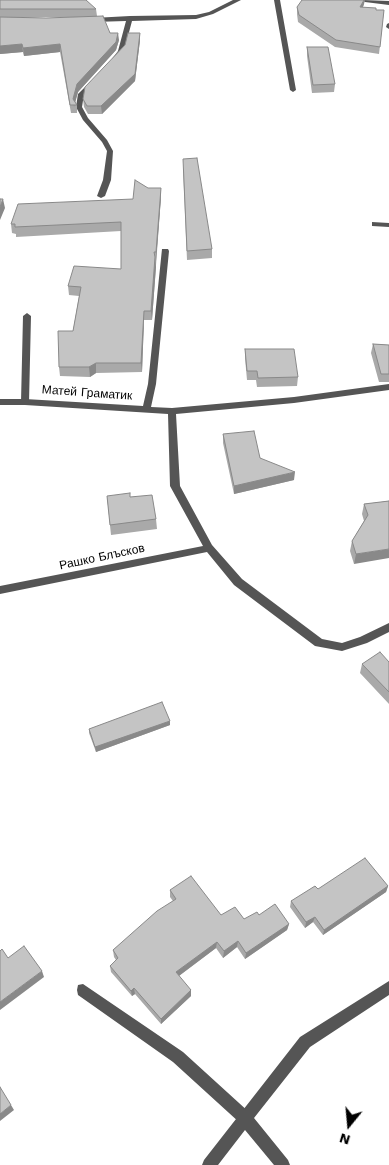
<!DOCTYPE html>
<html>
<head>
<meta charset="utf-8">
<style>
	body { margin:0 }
	#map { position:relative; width:389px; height:1165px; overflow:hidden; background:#fff; font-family:"Work Sans",sans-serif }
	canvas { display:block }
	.north { position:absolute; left:324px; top:1100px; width:50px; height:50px; -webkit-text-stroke:4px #fff; paint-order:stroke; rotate:197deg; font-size:14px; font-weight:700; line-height:20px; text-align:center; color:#000 }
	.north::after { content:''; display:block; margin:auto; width:18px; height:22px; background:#000; clip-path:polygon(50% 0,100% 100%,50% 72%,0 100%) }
</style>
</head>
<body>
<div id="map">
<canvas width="389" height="1165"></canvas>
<div class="north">N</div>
</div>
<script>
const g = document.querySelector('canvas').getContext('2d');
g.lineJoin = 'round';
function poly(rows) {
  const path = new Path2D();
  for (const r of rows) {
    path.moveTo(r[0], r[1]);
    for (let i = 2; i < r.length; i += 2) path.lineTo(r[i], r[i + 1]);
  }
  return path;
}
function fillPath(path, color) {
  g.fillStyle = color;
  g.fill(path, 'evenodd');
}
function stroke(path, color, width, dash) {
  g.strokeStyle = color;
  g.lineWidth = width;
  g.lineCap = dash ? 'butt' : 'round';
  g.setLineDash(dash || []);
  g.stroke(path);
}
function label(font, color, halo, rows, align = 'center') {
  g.font = font + ' "Work Sans",sans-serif';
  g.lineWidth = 4;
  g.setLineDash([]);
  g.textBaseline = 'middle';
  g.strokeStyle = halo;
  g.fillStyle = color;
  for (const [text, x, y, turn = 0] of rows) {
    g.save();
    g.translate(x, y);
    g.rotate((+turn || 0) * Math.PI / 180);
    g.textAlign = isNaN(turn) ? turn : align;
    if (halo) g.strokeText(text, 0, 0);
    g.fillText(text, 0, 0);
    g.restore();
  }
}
const lane = poly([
	[274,0,280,0,296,90,293,92,290,90,274,0],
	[362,0,389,1,389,5,365,2,362,0],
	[389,23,389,29,386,27,387,24,389,23],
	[372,222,389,223,389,227,372,226,372,222],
	[27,313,31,316,29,402,25,405,21,402,23,316,27,313],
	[83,984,183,1052,250,1113,252,1118,250,1123,245,1125,240,1123,173,1062,78,995,77,990,78,985,83,984]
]);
const street = poly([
	[233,0,241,0,213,14,196,19,132,21,124,51,115,61,112,59,118,51,126,21,93,22,90,20,93,18,130,16,196,15,209,12,233,0],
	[91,81,96,82,84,94,82,107,88,118,107,140,113,151,111,180,105,196,101,198,97,196,103,180,107,151,102,142,83,120,76,107,78,94,91,81],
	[162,249,168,249,169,251,156,384,151,407,172,408,294,397,389,384,389,390,294,403,176,414,180,486,212,545,242,579,322,639,342,643,360,637,389,623,389,632,367,643,342,651,315,646,234,585,207,552,0,594,0,586,203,546,170,486,168,414,25,405,0,405,0,399,25,399,143,406,148,384,162,249],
	[389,981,389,995,310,1047,254,1118,288,1160,290,1165,274,1165,245,1130,218,1165,202,1165,204,1160,300,1037,389,981]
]);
const wall = poly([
	[0,0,96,9,97,16,110,33,119,40,116,50,78,92,75,102,77,105,77,113,71,113,60,52,24,56,23,52,0,54],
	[14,17,87,17,46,18],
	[364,4,363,7,376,10,384,10,379,54,335,47,298,22,297,14,297,7],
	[140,40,135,81,102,114,88,114,84,107,83,99],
	[307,47,335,84,334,92,312,93,307,56],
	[183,168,212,249,212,258,187,260],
	[148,188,161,188,161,197,152,320,144,320,142,372,96,373,90,377,60,376,59,367,73,331,79,296,69,295,68,286,121,269,121,231,16,237,16,234,12,233,11,224,133,199],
	[373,344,389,345,389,382,379,382,371,353],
	[245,349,298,377,297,386,257,387,256,380,247,380,245,358],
	[223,434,260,458,294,480,234,494,223,443],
	[107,496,130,497,156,519,157,529,111,535],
	[389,501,354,564,350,551,352,541,364,521,362,514,364,504],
	[389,662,389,704,360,673,362,664],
	[170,721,170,725,96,752,89,733,89,729],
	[388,886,386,892,323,935,313,922,305,928,290,907,291,901,318,889],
	[170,890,221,915,244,919,259,915,289,924,287,930,245,959,237,947,223,958,216,948,179,976,191,996,161,1024,135,994,132,996,111,972,110,966,116,960,114,957,113,950,173,901,170,897]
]);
const shadedWall = poly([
	[364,0,365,0,364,4,360,14,360,7],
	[118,33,119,40,116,50,78,92,74,107,73,99,77,84],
	[140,33,140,40,135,81,102,114,101,106],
	[22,44,23,52,0,54,0,46],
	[60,44,60,52,24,56,23,48],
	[161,188,161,197,156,261,156,252],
	[3,199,5,208,0,220,0,207],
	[155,257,156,267,152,320,151,311],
	[144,311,144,320,142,372,141,363],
	[96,363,96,373,90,377,89,367],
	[295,472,294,480,234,494,234,486],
	[389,549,389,558,354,564,356,554],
	[170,721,170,725,96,752,95,747],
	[388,886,386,892,323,935,324,930],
	[315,917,313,922,305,928,306,922],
	[289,924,287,930,245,959,246,953],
	[238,941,237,947,223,958,224,951],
	[217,942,216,948,176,978,176,972],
	[42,971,44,977,0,1010,0,1002],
	[134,988,135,994,132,996,131,991],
	[191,990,191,996,161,1024,161,1019],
	[11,1105,14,1110,0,1121,0,1114]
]);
const building = poly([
	[0,0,86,0,96,9,0,9,0,0],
	[302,0,364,0,360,7,376,8,376,10,384,10,380,47,336,40,299,15,297,7,302,0],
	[103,16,110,33,118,33,116,42,77,84,73,99,77,105,70,105,60,44,23,48,22,44,0,46,0,17,46,18,103,16],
	[128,33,140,33,135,74,101,106,87,106,83,99,85,87,125,45,128,33],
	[307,47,328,47,335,84,313,85,307,47],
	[197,158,212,249,187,251,183,159,197,158],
	[135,180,148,188,161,188,156,252,154,252,155,257,151,311,144,311,141,363,96,363,89,367,59,367,58,331,73,331,81,287,68,286,74,266,121,269,121,222,15,227,15,224,11,224,18,204,133,199,135,180],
	[0,199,3,199,0,207,0,199],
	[373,344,389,345,389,374,381,374,373,344],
	[245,349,294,349,298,377,258,378,257,371,247,371,245,349],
	[254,431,260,458,295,472,234,486,223,434,254,431],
	[130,493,130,497,152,495,156,519,110,525,107,496,130,493],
	[389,501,389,549,356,554,352,541,368,515,364,504,389,501],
	[380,652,389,662,389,692,362,664,380,652],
	[162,702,170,721,95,747,89,729,162,702],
	[365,858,388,886,324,930,315,917,306,922,291,901,315,886,318,889,365,858],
	[191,876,221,915,235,907,244,919,257,912,259,915,275,904,289,924,246,953,238,941,224,951,217,942,176,972,191,990,161,1019,134,988,131,991,110,966,118,958,113,950,157,911,176,899,170,890,191,876],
	[24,946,42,971,0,1002,0,951,2,949,8,958,24,946],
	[0,1087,11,1105,0,1114,0,1087]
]);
const streetNames = [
	["Матей Граматик",87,393,4],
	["Рашко Блъсков",102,557,-12]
];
fillPath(lane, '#555');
fillPath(street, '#555');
fillPath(wall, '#a9a9a9');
fillPath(shadedWall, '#898989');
fillPath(building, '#c4c4c4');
stroke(building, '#898989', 1);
label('12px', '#000', '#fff', streetNames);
</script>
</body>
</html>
